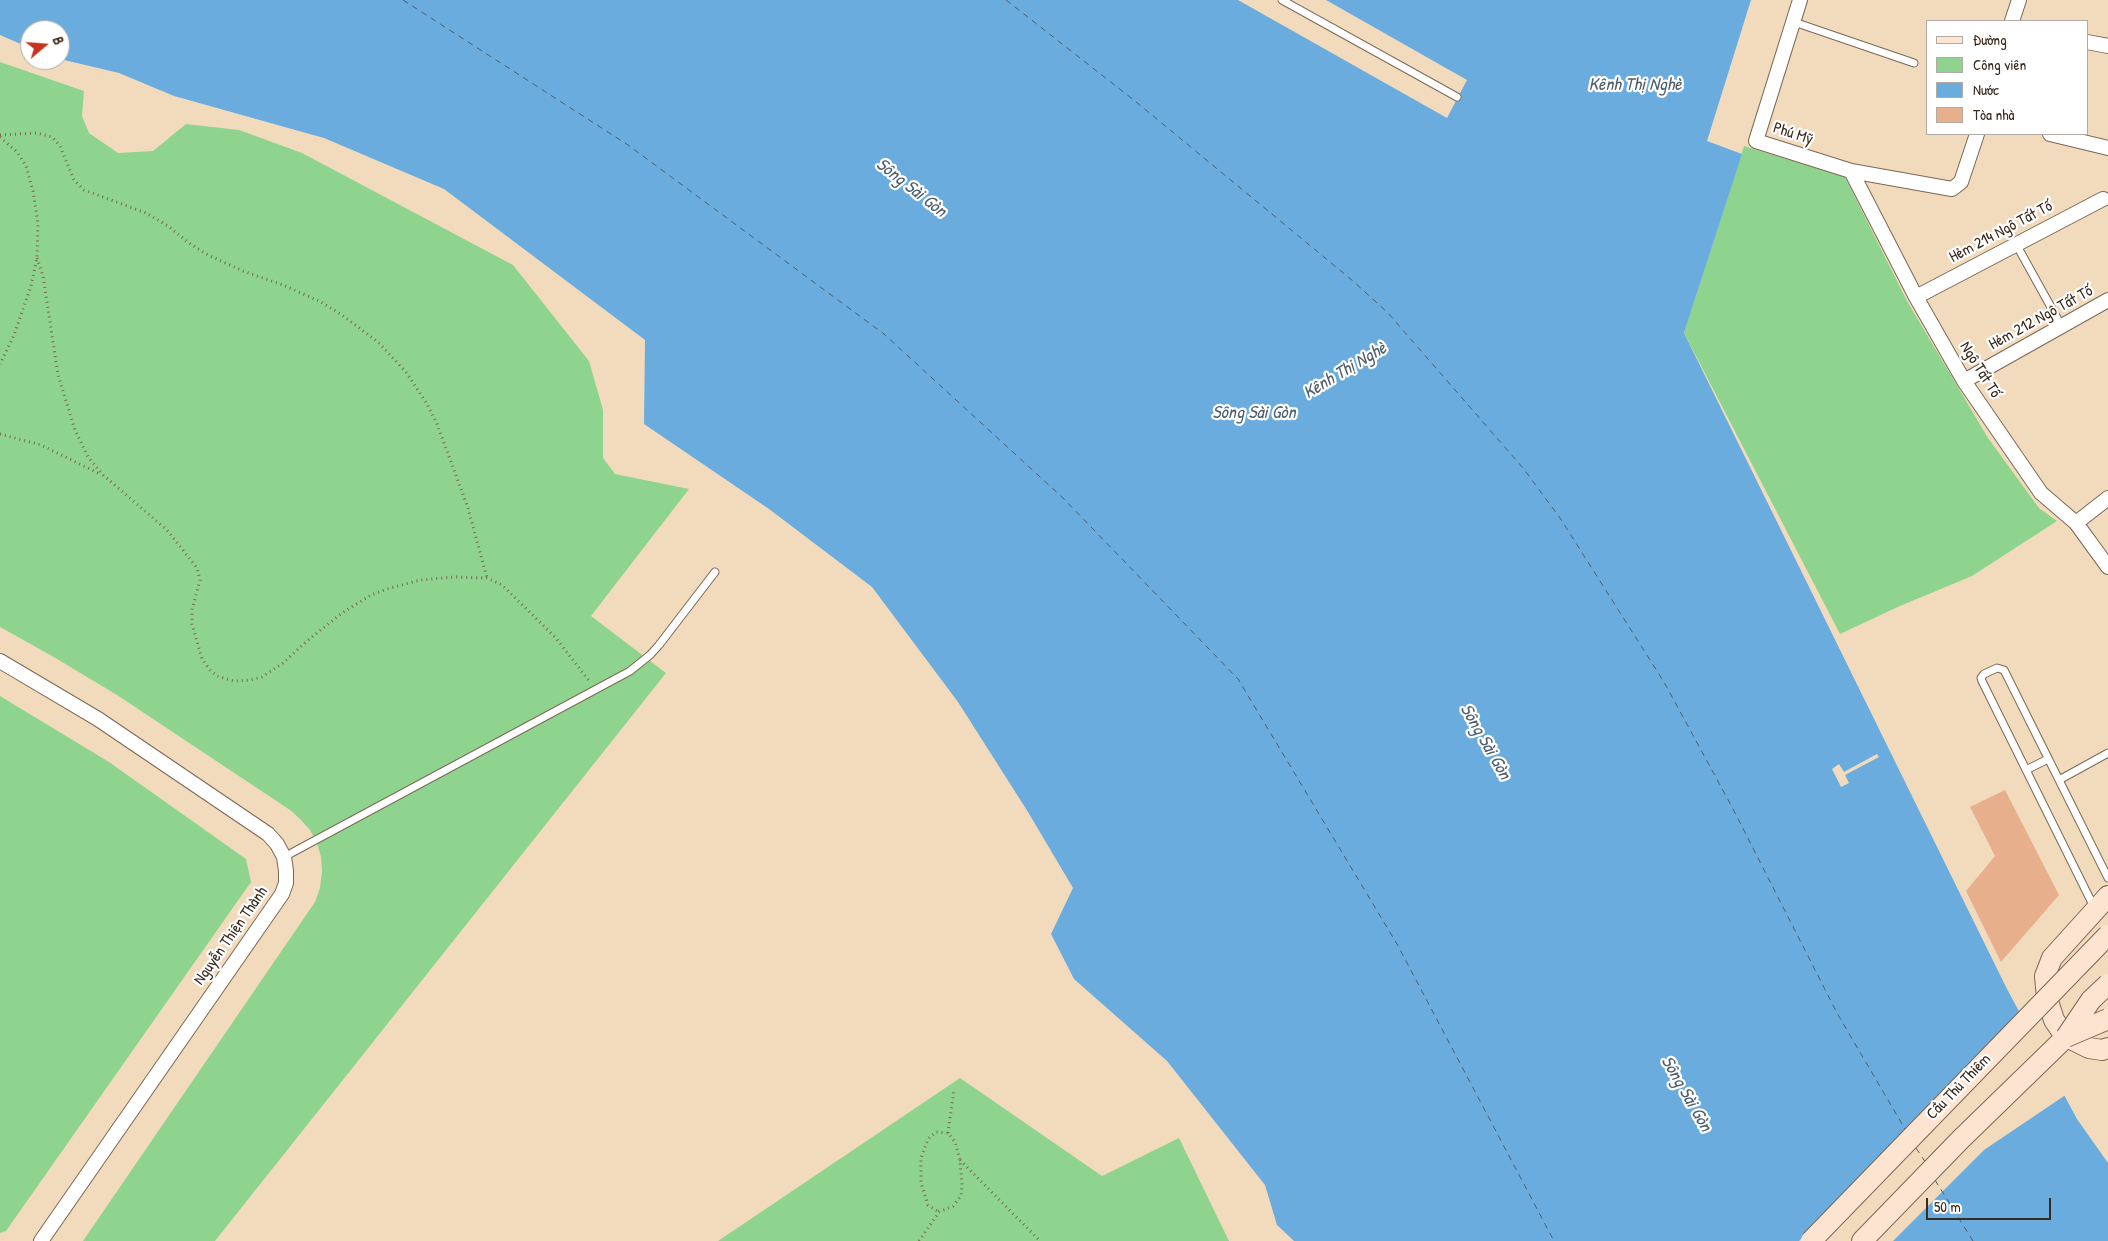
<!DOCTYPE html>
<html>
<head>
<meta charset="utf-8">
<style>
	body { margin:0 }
	#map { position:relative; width:2108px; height:1241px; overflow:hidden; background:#f2dbbc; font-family:"Patrick Hand",sans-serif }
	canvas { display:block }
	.legend { position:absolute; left:1926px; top:20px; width:162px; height:115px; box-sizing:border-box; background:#fff; border:1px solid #b1aaa5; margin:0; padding:6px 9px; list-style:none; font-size:15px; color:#3b2a1e }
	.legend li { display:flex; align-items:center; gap:10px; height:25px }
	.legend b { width:25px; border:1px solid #b1aaa5 }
	.north { position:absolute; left:20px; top:20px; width:50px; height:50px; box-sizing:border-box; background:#fff; border:1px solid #b1aaa5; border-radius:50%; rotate:72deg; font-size:14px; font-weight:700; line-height:20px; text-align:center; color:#3b2a1e }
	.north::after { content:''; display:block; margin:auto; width:18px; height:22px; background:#c8321e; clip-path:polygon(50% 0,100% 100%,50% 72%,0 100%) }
	.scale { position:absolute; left:1926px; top:1198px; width:125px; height:22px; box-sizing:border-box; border:2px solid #3b2a1e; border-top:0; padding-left:6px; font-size:15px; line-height:18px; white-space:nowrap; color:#3b2a1e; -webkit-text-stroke:4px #fff; paint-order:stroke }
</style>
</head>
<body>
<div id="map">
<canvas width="2108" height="1241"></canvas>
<ul class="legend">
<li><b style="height:6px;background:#fde4d1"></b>Đường</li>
<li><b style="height:14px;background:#8fd48e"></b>Công viên</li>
<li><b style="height:14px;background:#6bacdf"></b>Nước</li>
<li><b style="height:14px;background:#e8af8c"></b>Tòa nhà</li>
</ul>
<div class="north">B</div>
<div class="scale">50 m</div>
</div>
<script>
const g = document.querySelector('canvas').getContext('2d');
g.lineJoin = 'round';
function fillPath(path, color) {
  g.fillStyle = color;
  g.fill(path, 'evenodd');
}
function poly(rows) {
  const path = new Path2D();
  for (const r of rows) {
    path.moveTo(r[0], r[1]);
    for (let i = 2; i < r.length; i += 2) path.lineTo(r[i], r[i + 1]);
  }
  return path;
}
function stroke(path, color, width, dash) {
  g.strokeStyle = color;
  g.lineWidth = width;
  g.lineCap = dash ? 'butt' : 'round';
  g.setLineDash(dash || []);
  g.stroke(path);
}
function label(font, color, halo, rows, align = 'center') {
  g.font = font + ' "Patrick Hand",sans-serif';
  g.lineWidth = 4.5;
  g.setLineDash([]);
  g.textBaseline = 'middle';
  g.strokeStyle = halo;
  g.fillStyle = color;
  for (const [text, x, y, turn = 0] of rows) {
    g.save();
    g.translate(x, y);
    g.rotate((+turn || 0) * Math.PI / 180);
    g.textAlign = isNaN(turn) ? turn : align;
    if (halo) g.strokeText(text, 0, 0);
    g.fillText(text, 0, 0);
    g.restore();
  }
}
const green = poly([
	[0,62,84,91,82,116,89,133,118,153,153,151,186,124,239,130,302,153,513,265,589,361,603,410,603,458,615,474,689,489,591,616,666,673,215,1241,83,1241,315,902,320,888,322,872,321,857,317,843,310,830,300,819,290,810,117,695,52,656,0,627],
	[1744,146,1845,177,1907,301,1988,438,2039,508,2057,521,1972,576,1900,606,1840,634,1684,333],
	[0,696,109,762,246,859,251,882,6,1231,0,1233],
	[960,1078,1102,1176,1179,1138,1229,1241,718,1241]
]);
const water = poly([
	[0,0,1751,0,1707,141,1742,154,1684,333,2007,989,2077,1119,2108,1163,2108,1241,1294,1241,1277,1225,1265,1185,1167,1061,1074,979,1051,934,1073,888,1028,812,958,702,872,587,769,509,644,424,645,340,444,189,324,138,174,96,119,73,60,59,60,30,30,30,30,48,0,35]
]);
const pier = poly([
	[1238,0,1326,0,1467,80,1447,118],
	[1877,754,1879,757,1845,775,1849,783,1841,787,1832,769,1839,764,1844,772],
	[2022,1011,2067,1094,1984,1150,1893,1241,1799,1241]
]);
const ferry = poly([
	[403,0,628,145,884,334,1063,498,1238,679,1397,944,1554,1241],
	[1006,0,1135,101,1353,281,1388,313,1523,468,1560,518,1664,682,1732,807,1837,1013,1905,1129],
	[1916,1148,1926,1163],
	[1935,1180,1973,1241]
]);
const building = poly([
	[2005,790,2059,895,2001,962,1966,891,1995,856,1970,807]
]);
const path = poly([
	[0,135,37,133,52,137,60,146,74,180,84,190,146,213,168,226,189,243,208,255,243,271,283,285,321,302,342,315,378,342,406,372,427,404,437,424,468,508,487,578],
	[0,137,17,152,26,166,33,191,38,224,37,258,31,286,14,335,0,364],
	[37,258,43,276,58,375,75,430,88,457,103,475,167,530,197,568,200,580,192,610,192,624,202,659,210,670,217,676,234,681,250,680,262,677,283,663,307,641,342,613,371,595,387,589,420,580,454,577,487,578,502,585,555,637,590,682],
	[0,434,41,445,100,474],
	[948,1133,954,1089],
	[960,1160,1040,1241],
	[919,1241,939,1212,953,1206,961,1196,962,1185,960,1160,955,1142,948,1133,936,1132,928,1139,921,1158,921,1183,928,1205,939,1212]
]);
const lane = poly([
	[1282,0,1457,97],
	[1794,22,1914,63],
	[2016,244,2062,327],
	[2026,770,2048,759],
	[2059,780,2108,753],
	[284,857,630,671,650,655,659,645,715,572],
	[2094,907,1982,681,1981,678,1984,674,1997,668,2004,670,2108,878]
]);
const street = poly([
	[1800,0,1756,141,1851,171,1952,189,1961,182,1977,134],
	[2012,21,2019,0],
	[2087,42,2108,46],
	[2050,134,2108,148],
	[1851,171,1916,297,1964,381,2041,493,2076,523,2108,567],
	[1916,297,2103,199],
	[1964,381,2108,300],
	[2076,523,2108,498],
	[0,661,98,719,268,834,277,844,284,857,286,871,286,883,282,894,41,1241]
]);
const secondary = poly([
	[2108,896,2052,958,2045,976,2047,998,2054,1020,2065,1036,2089,1048,2102,1050,2108,1048],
	[1862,1241,1961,1139,2066,1037]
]);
const secondaryBridge = poly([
	[2066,1037,2091,1000,2108,984],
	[2066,1037,2108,1019],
	[1811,1241,2108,935]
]);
const streetNames = [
	["Phú Mỹ",1793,134,18],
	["Hẻm 214 Ngô Tất Tố",2001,232,-28],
	["Hẻm 212 Ngô Tất Tố",2041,318,-29],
	["Ngô Tất Tố",1980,370,58],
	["Nguyễn Thiện Thành",231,936,-55],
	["Cầu Thủ Thiêm",1959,1087,-46]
];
const waterNames = [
	["Kênh Thị Nghè",1635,85],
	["Sông Sài Gòn",911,188,38],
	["Kênh Thị Nghè",1345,371,-31],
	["Sông Sài Gòn",1254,413],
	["Sông Sài Gòn",1485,742,60],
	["Sông Sài Gòn",1686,1094,60]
];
fillPath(green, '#8fd48e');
fillPath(water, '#6bacdf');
fillPath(pier, '#f2dbbc');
stroke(ferry, '#4e5e6b', 1, [6, 5]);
fillPath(building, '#e8af8c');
stroke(lane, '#7b6855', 9);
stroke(street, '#7b6855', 16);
stroke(secondary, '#7b6855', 22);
stroke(path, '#7b6855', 3, [1, 4]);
stroke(lane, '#fff', 7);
stroke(street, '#fff', 14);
stroke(secondary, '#fde4d1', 20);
stroke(secondaryBridge, '#7b6855', 22, []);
stroke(secondaryBridge, '#fde4d1', 20);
label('16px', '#3b2a1e', '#fff', streetNames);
label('italic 18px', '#4e5e6b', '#fff', waterNames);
</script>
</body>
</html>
